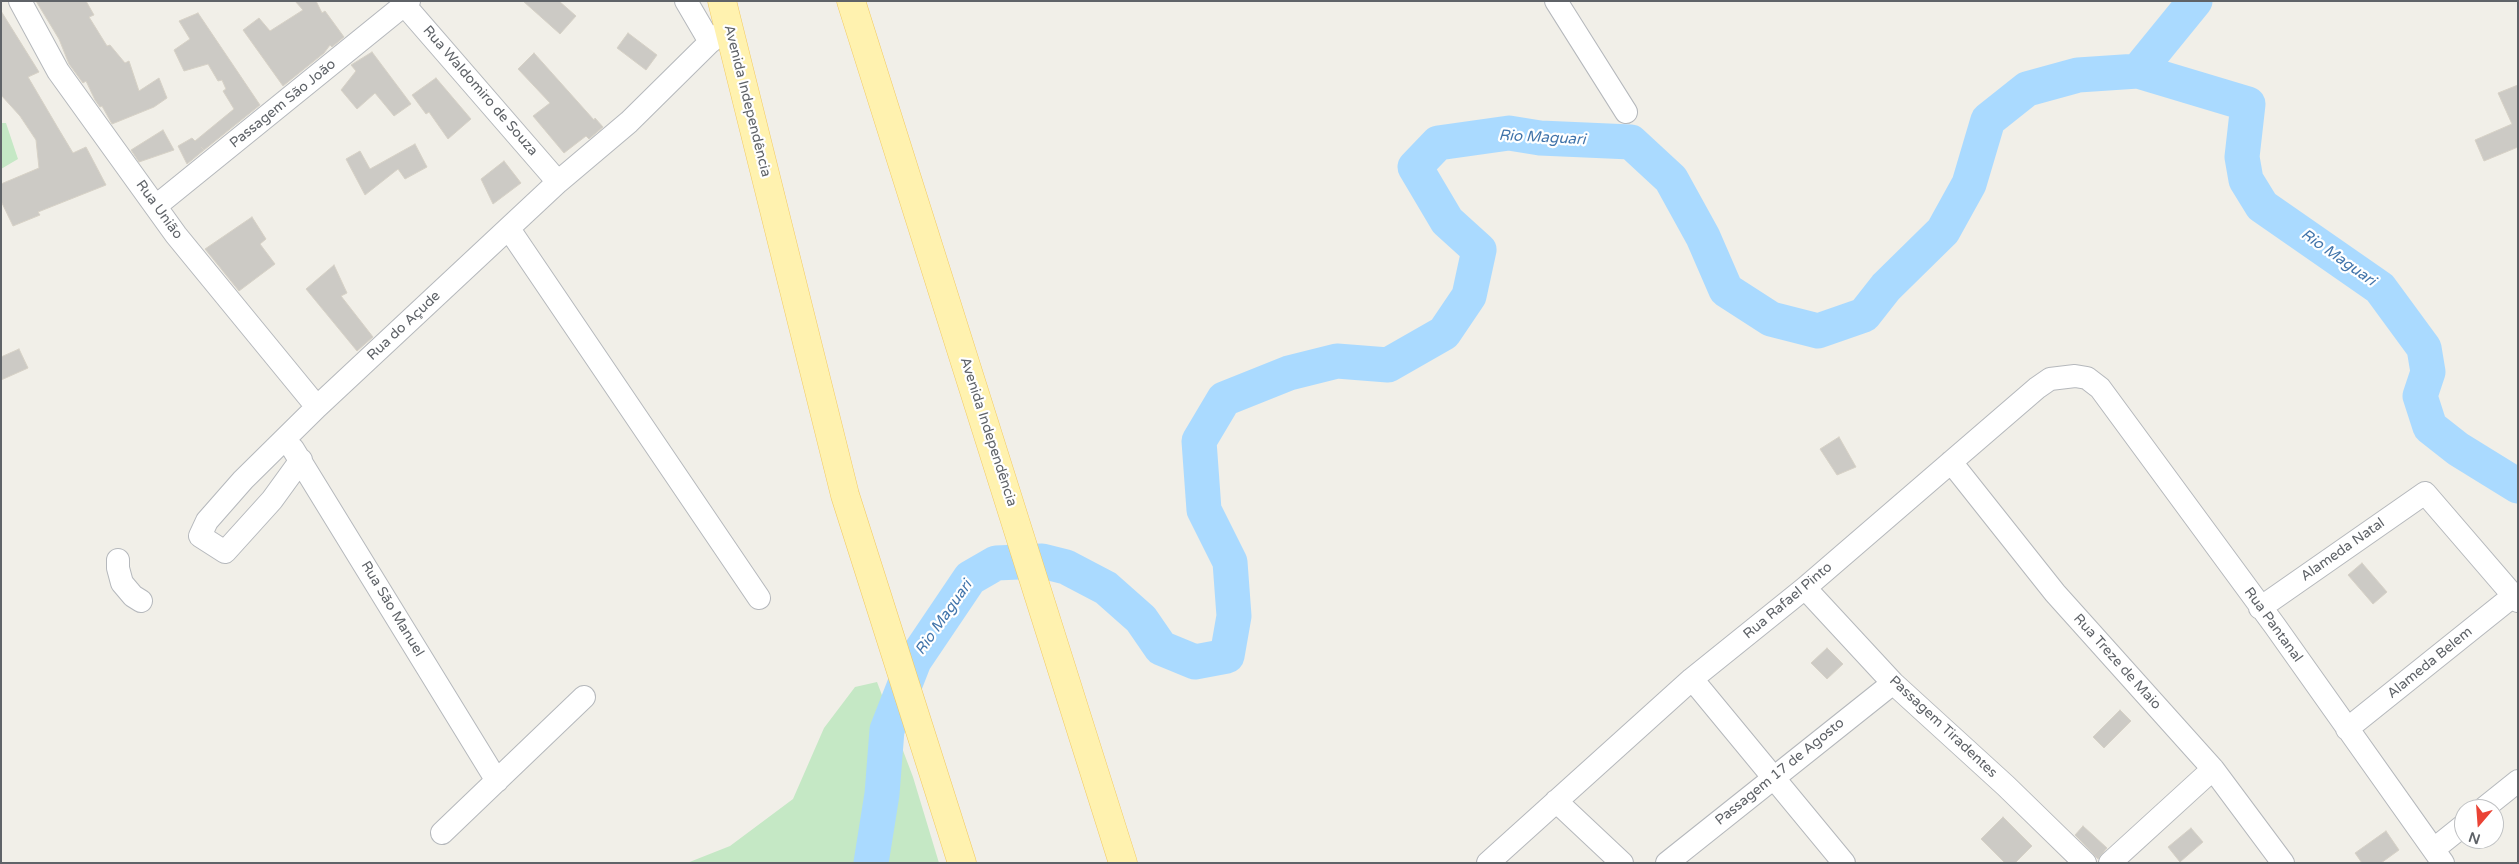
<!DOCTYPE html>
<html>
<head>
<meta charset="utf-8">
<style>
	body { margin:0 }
	#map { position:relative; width:2519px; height:864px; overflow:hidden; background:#f1efe8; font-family:"Varela Round",sans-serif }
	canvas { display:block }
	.frame { position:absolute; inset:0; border:2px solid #5f6368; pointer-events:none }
	.north { position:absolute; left:2454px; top:799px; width:50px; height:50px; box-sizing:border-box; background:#fff; border:1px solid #bfc1c3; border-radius:50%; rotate:198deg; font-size:14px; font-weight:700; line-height:20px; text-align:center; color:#5f6368 }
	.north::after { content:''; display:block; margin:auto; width:18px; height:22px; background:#ea4335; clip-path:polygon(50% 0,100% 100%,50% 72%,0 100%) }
</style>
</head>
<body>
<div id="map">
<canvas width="2519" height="864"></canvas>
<div class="frame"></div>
<div class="north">N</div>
</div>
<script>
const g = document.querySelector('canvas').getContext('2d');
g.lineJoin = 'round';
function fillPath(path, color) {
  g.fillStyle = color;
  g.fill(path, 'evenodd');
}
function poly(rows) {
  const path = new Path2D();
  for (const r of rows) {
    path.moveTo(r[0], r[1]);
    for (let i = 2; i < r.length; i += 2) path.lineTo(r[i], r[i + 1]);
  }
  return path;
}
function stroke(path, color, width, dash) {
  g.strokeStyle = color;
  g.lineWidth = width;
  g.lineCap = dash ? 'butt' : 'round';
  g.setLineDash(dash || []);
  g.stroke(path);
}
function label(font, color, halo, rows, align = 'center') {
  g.font = font + ' "Varela Round",sans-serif';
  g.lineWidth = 4.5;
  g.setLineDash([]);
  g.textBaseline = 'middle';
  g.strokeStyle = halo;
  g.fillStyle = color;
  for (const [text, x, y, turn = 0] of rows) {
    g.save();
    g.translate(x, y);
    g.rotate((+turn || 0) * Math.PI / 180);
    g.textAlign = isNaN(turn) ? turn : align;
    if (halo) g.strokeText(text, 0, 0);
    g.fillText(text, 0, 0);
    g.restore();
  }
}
const green = poly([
	[1,123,6,123,18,159,1,169],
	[877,682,913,777,939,863,687,863,730,846,793,799,824,728,855,687]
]);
const river = poly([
	[2138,71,2248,104,2242,157,2246,180,2262,206,2380,288,2424,348,2428,372,2420,396,2430,427,2458,449,2518,486],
	[871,863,882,794,887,730,914,661,970,578,996,563,1042,561,1066,567,1106,588,1141,619,1161,648,1195,662,1227,656,1234,616,1230,562,1204,510,1199,441,1224,399,1289,373,1337,361,1388,365,1444,333,1469,296,1479,250,1447,221,1415,167,1438,143,1509,133,1540,138,1631,142,1671,179,1703,237,1726,290,1771,319,1818,331,1864,315,1886,287,1943,231,1969,184,1988,120,2027,89,2078,75,2138,71,2195,1]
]);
const building = poly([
	[36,1,86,1,94,15,89,17,107,46,110,45,125,63,129,61,139,91,159,78,167,98,154,107,112,124,102,106,100,107,95,100,86,81,83,83,69,64,59,39,36,1],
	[295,1,316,1,322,13,325,11,344,37,332,47,330,45,324,53,283,86,243,30,259,18,270,31,303,10,295,1],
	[523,1,559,1,576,16,560,34,523,1],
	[1,11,39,72,28,77,58,128,73,153,86,147,106,185,38,212,40,215,13,226,1,201,1,184,39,168,36,140,20,116,1,95,1,11],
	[198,13,260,105,204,150,201,147,204,150,187,164,178,146,192,138,195,141,234,109,223,91,226,89,222,80,218,81,208,64,184,71,174,50,190,39,179,21,198,13],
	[628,33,657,55,646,70,617,48,628,33],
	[372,52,411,104,394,116,375,93,357,109,341,90,356,71,351,65,372,52],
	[534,53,594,120,595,118,603,127,589,139,586,136,564,153,533,116,550,103,518,69,534,53],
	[436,78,471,119,448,139,429,112,426,114,412,95,436,78],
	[2518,85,2518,147,2484,161,2475,140,2512,124,2498,93,2518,85],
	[163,130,174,150,139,162,131,150,163,130],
	[415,144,427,167,405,179,398,169,365,195,346,159,360,151,370,169,415,144],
	[504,161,521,183,493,204,481,179,504,161],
	[252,217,266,239,260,244,275,264,239,291,205,249,252,217],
	[334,265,347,293,341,296,373,337,357,351,306,289,334,265],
	[19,349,28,368,1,380,1,357,19,349],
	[1839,437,1856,467,1837,475,1820,449,1839,437],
	[2362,563,2387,592,2373,604,2348,575,2362,563],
	[1827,648,1843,664,1827,679,1811,663,1827,648],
	[2120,710,2131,721,2104,748,2093,737,2120,710],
	[2003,817,2032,846,2015,863,2005,863,1981,839,2003,817],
	[2083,826,2107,848,2098,859,2075,835,2083,826],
	[2191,828,2203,842,2180,862,2168,847,2191,828],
	[2386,831,2399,850,2381,863,2362,863,2355,853,2386,831]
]);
const minor = poly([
	[20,1,58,71,176,235,317,407],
	[401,1,558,182],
	[686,1,710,42],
	[1556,1,1626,112],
	[156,206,409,1],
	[509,229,759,598],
	[293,449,497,781],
	[301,460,272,500,225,552,200,536,207,521,243,480,317,407,558,182,629,122,710,42,729,27],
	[1951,462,2055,593,2213,769,2283,863],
	[118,560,118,568,122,583,133,596,141,601],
	[1805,588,1893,683,2006,786,2085,863],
	[2260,608,2425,493,2518,601],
	[1692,679,1844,863],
	[2347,729,2513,596],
	[1556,801,1622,863],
	[2483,809,2518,781],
	[442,833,584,697],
	[2434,849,2464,825],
	[1488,863,1692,679,1805,588,2037,388,2050,379,2075,376,2087,378,2100,388,2275,626,2443,863],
	[1667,863,1893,683],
	[2110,863,2213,769]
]);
const major = poly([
	[722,1,845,495,962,863],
	[851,1,1123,863]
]);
const streetNames = [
	["Rua Waldomiro de Souza",480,91,49],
	["Avenida Independência",747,101,76],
	["Passagem São João",283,104,-39],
	["Rua União",159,210,54],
	["Rua do Açude",404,326,-43],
	["Avenida Independência",988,432,72],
	["Alameda Natal",2343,550,-35],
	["Rua Rafael Pinto",1788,601,-40],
	["Rua São Manuel",392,609,59],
	["Rua Pantanal",2273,625,54],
	["Rua Treze de Maio",2117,662,48],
	["Alameda Belem",2430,663,-39],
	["Passagem Tiradentes",1943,727,43],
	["Passagem 17 de Agosto",1780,772,-39]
];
const waterNames = [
	["Rio Maguari",1542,138,3],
	["Rio Maguari",2338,258,35],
	["Rio Maguari",944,618,-55]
];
fillPath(green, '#c5e8c5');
stroke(river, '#aadaff', 35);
fillPath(building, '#cccac5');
stroke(building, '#d6d1c6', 1);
stroke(minor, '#b5b8bc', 24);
stroke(major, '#f2c960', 29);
stroke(minor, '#fff', 22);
stroke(major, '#fff2af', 28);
label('14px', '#5f6368', '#fff', streetNames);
label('italic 15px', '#4174aa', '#fff', waterNames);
</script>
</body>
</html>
